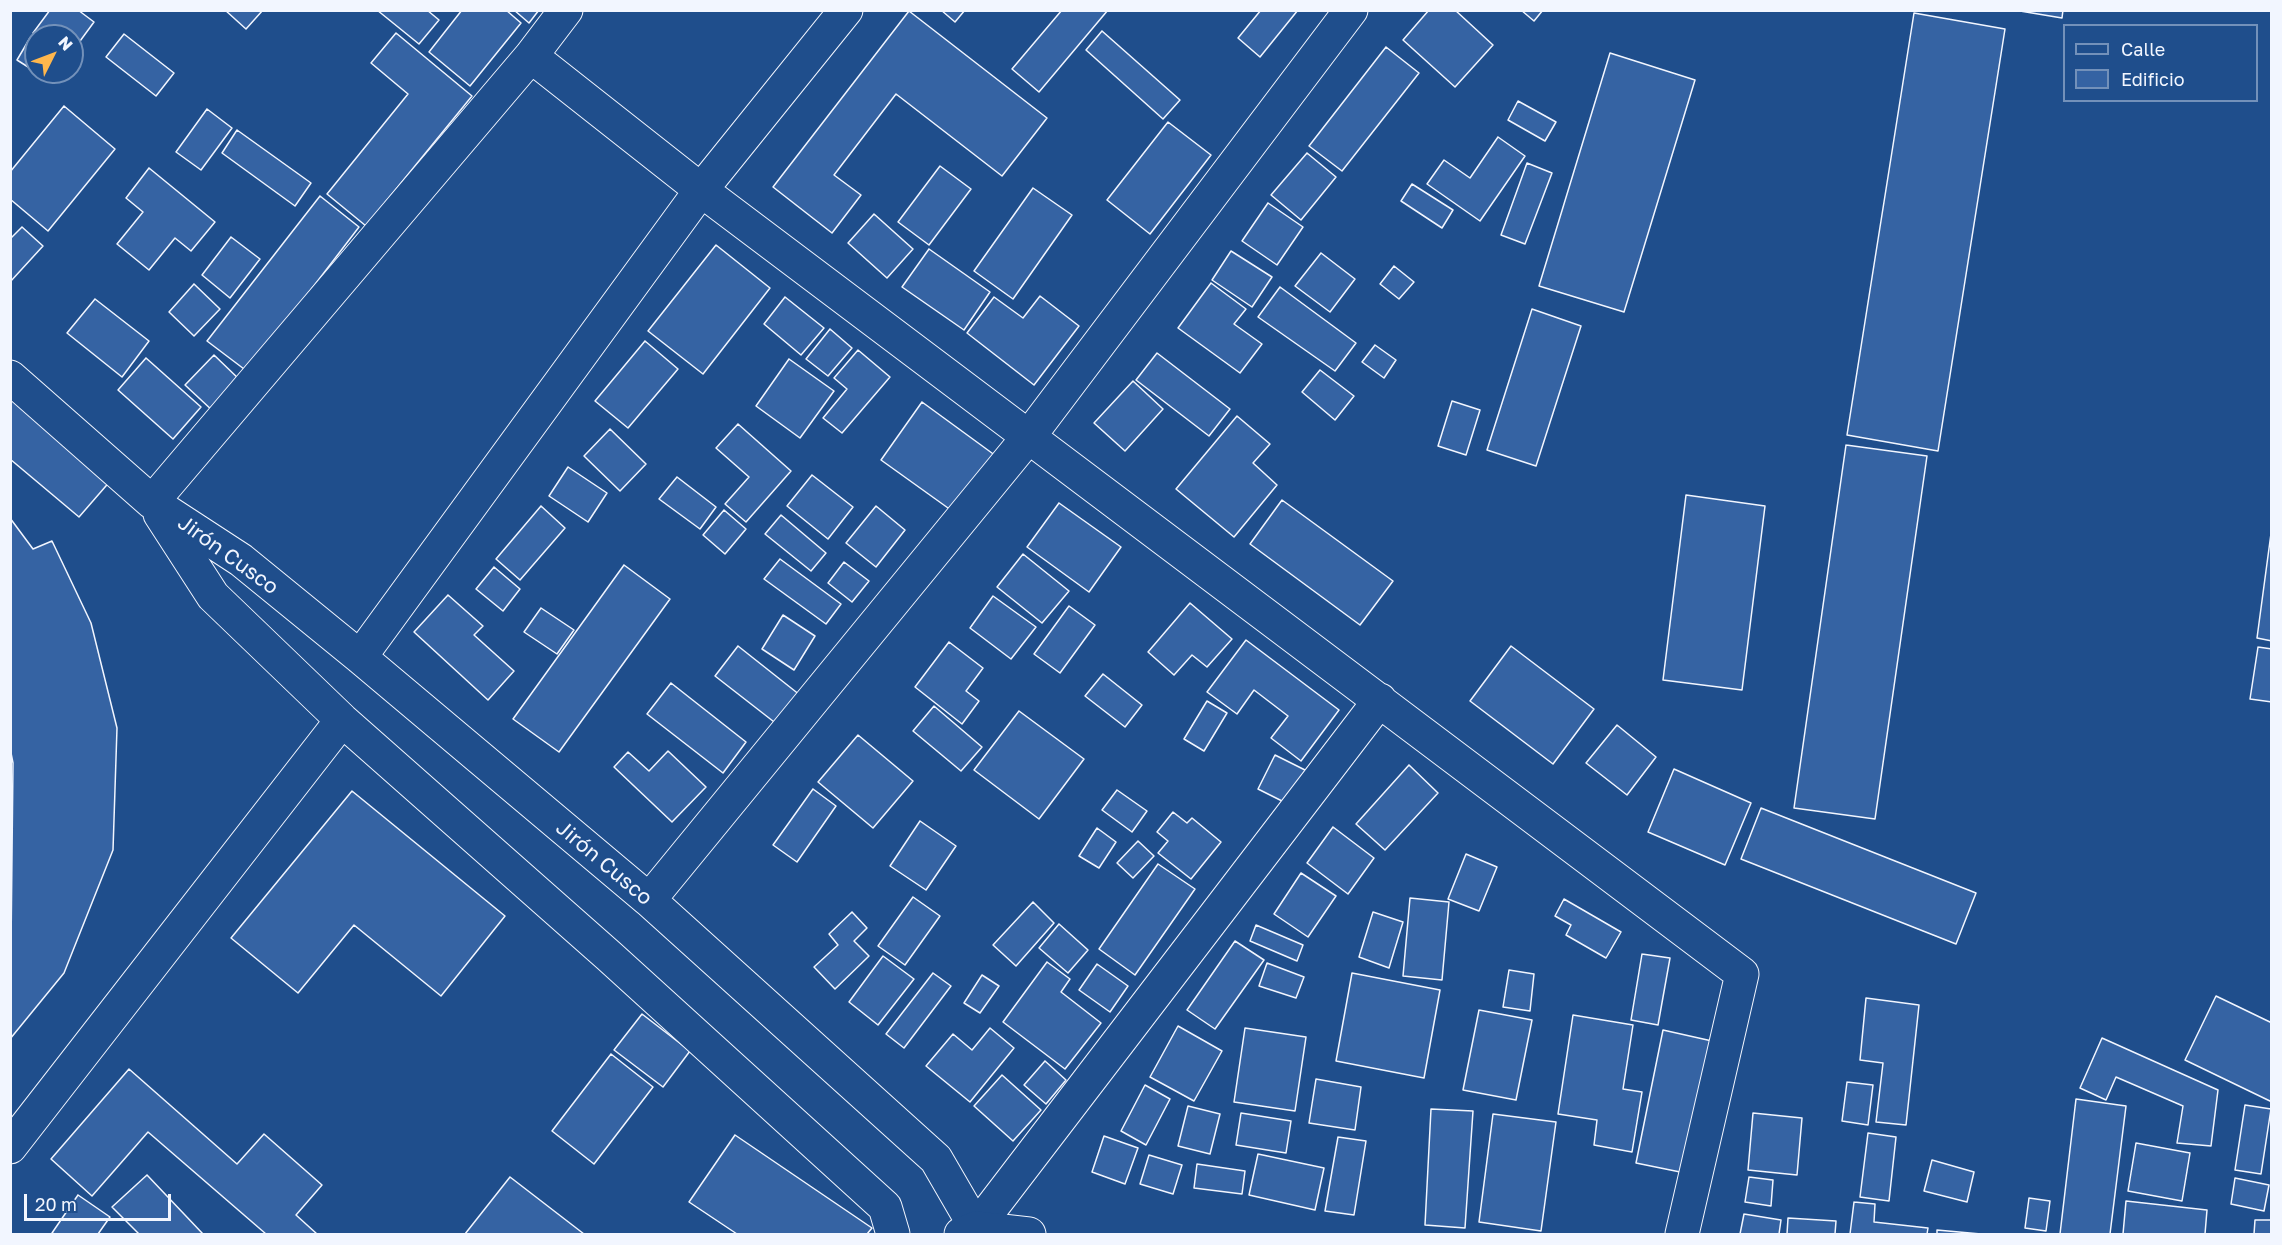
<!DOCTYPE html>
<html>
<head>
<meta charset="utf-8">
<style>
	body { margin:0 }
	#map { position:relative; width:2282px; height:1245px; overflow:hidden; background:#1f4e8c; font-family:"Golos Text",sans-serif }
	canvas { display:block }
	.frame { position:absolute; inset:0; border:12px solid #f2f6ff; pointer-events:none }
	.legend { position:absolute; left:2063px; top:24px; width:195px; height:78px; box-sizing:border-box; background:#1f4e8c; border:2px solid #7391ba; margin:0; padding:8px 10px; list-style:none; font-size:18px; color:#f2f6ff }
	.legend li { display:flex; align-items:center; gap:12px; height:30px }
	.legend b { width:30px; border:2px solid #7391ba }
	.north { position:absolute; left:24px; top:24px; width:60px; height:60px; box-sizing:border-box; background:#1f4e8c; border:2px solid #7391ba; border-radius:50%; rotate:48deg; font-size:16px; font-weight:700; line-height:24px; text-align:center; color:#f2f6ff }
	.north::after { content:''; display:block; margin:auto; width:21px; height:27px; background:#ffb74d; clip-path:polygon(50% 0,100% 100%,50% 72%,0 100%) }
	.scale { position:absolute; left:24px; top:1194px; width:147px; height:27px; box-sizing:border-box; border:3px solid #f2f6ff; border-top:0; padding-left:8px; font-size:18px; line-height:21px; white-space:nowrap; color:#f2f6ff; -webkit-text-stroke:4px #1f4e8c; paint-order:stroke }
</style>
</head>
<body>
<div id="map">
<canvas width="2282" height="1245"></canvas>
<div class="frame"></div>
<ul class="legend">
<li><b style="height:8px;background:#1f4e8c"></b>Calle</li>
<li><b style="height:16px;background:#3563a3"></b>Edificio</li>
</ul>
<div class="north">N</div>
<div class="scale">20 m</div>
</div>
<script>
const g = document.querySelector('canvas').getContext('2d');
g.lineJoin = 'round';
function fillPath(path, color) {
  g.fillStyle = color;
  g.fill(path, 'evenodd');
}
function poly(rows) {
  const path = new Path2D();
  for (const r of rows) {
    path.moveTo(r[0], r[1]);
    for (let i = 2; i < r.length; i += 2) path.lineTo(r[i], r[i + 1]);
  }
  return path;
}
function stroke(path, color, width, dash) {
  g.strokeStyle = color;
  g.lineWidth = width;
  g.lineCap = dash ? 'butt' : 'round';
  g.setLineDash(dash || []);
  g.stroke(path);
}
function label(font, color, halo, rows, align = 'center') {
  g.font = font + ' "Golos Text",sans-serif';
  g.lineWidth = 4.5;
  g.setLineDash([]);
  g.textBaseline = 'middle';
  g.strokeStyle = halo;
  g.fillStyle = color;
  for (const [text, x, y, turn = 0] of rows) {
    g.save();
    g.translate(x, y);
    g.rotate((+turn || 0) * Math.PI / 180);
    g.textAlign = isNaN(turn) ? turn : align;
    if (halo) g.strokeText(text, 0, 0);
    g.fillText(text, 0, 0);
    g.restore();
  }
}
const building = poly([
	[50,10,78,10,94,22,72,52,72,36,37,36,33,33,50,10],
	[225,10,263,10,246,29,225,10],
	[377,10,427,10,439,20,419,44,377,10],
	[462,10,506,10,521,23,470,86,429,52,462,10],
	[514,10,539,10,529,23,514,10],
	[941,10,965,10,955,22,941,10],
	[1062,10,1108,10,1039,92,1012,69,1062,10],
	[1261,10,1298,10,1260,57,1238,38,1261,10],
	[1429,10,1455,10,1493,45,1455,87,1403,40,1429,10],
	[1521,10,1543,10,1534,21,1521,10],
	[2014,10,2063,10,2062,18,2014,10],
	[909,11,1047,118,1002,176,896,94,834,175,861,195,832,233,773,187,909,11],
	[1914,13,2005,29,1938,451,1847,435,1914,13],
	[1102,31,1180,100,1163,119,1086,50,1102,31],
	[396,33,472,96,366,226,327,194,408,94,371,63,396,33],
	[124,34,174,73,156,96,106,57,124,34],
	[30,38,36,41,36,72,17,60,30,38],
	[1386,47,1419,73,1342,171,1309,146,1386,47],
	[1610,53,1695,80,1624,312,1539,286,1610,53],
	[1518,101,1556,122,1545,141,1508,120,1518,101],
	[64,106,115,149,48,231,10,199,10,172,64,106],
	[207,109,232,128,201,170,176,152,207,109],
	[1168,122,1211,155,1150,234,1107,200,1168,122],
	[237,130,311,183,295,206,222,153,237,130],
	[1498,137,1525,156,1480,221,1427,184,1444,160,1470,178,1498,137],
	[1307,153,1336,177,1301,220,1271,195,1307,153],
	[1527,163,1552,173,1525,244,1501,235,1527,163],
	[940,166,971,189,929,245,898,222,940,166],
	[149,168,215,222,191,251,175,238,149,270,117,244,143,212,126,198,149,168],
	[1412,184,1453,210,1442,228,1401,201,1412,184],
	[1033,188,1072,215,1013,299,974,271,1033,188],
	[320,196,359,227,248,372,207,341,320,196],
	[1268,203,1303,227,1277,265,1242,241,1268,203],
	[874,214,913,249,887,278,848,243,874,214],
	[22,227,43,246,10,282,10,239,22,227],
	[231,237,260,259,230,298,202,275,231,237],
	[716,245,770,288,703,374,648,331,716,245],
	[929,249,990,292,964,330,902,287,929,249],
	[1231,251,1272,277,1252,307,1212,280,1231,251],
	[1321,253,1355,279,1330,312,1295,286,1321,253],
	[1394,266,1414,282,1399,299,1380,284,1394,266],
	[1211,283,1246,309,1234,324,1262,344,1240,373,1178,328,1211,283],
	[194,284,220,309,194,336,169,312,194,284],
	[1280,287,1356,343,1335,371,1258,317,1280,287],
	[1040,296,1079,326,1034,385,967,333,994,297,1023,318,1040,296],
	[785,297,824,328,801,355,764,324,785,297],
	[95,299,149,341,122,377,67,333,95,299],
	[1532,309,1581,326,1536,466,1487,450,1532,309],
	[830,329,852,348,828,376,806,359,830,329],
	[645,341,678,369,628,428,595,401,645,341],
	[1375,345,1396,360,1384,378,1362,362,1375,345],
	[858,350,890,377,842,433,823,418,847,389,834,378,858,350],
	[1157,353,1230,409,1209,436,1136,380,1157,353],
	[214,355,242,382,214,412,185,385,214,355],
	[146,358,201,407,173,439,118,390,146,358],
	[789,359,834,391,800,438,756,406,789,359],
	[1320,370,1354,396,1335,420,1302,392,1320,370],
	[1133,381,1163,409,1125,451,1094,423,1133,381],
	[10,392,112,479,79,517,10,459,10,392],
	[1452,401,1480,410,1466,455,1438,446,1452,401],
	[922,402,996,456,955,513,881,460,922,402],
	[1237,416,1270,444,1253,463,1277,485,1234,537,1176,489,1237,416],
	[738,424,791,471,746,522,725,504,749,477,716,448,738,424],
	[610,429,646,464,620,491,584,456,610,429],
	[1846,445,1927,456,1875,819,1794,808,1846,445],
	[568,467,607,493,588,522,549,496,568,467],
	[812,475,853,507,828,539,787,506,812,475],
	[677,477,716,507,700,529,659,499,677,477],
	[1686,495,1765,506,1742,690,1663,680,1686,495],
	[1282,500,1393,581,1360,625,1250,544,1282,500],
	[1059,503,1121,547,1089,592,1027,547,1059,503],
	[541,506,565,528,520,580,496,559,541,506],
	[876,506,905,530,876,567,846,543,876,506],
	[724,510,746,529,725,554,703,535,724,510],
	[781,515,826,553,811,571,765,534,781,515],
	[10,518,33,549,52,541,91,623,117,728,113,850,64,973,10,1039,13,763,10,748,10,518],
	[2272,526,2272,641,2257,638,2272,526],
	[1023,554,1069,591,1042,623,997,587,1023,554],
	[780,559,841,604,826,624,764,579,780,559],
	[844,562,869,581,852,602,828,583,844,562],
	[624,565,670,599,559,752,513,719,624,565],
	[494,567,520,589,503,611,476,589,494,567],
	[448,595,483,626,474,635,514,671,488,700,414,632,448,595],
	[993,596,1036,627,1011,659,970,628,993,596],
	[1190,603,1232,639,1207,667,1192,655,1174,675,1148,652,1190,603],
	[1069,606,1095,625,1060,673,1034,654,1069,606],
	[541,608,574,630,557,654,524,632,541,608],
	[783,615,815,636,794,670,762,649,783,615],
	[1246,640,1339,710,1301,761,1271,738,1288,716,1254,690,1237,714,1207,692,1246,640],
	[949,642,983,668,966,691,979,701,962,724,915,687,949,642],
	[738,646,810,703,787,732,715,676,738,646],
	[1511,646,1594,709,1553,764,1470,701,1511,646],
	[2258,647,2272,649,2272,702,2250,699,2258,647],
	[1103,674,1142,705,1125,727,1085,696,1103,674],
	[671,683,746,742,723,773,647,714,671,683],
	[1207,701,1227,713,1204,751,1184,739,1207,701],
	[934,706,982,747,961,771,913,731,934,706],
	[1019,711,1084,759,1039,819,974,770,1019,711],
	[1617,725,1656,757,1627,795,1586,763,1617,725],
	[858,735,913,781,873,828,818,782,858,735],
	[668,751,706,787,672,822,614,767,628,752,649,771,668,751],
	[1275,755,1311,773,1294,807,1258,789,1275,755],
	[1409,765,1438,793,1385,850,1356,824,1409,765],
	[1674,769,1751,803,1725,865,1648,832,1674,769],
	[813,789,836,806,797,862,773,845,813,789],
	[1117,790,1147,811,1132,832,1102,810,1117,790],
	[352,791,505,916,441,996,354,925,298,993,231,938,352,791],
	[1761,808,1976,893,1956,944,1741,859,1761,808],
	[1173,812,1187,823,1192,818,1221,842,1191,879,1158,853,1168,841,1157,832,1173,812],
	[920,821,956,846,926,890,890,866,920,821],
	[1333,827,1374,858,1348,894,1307,863,1333,827],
	[1097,828,1116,842,1099,868,1079,856,1097,828],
	[1138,841,1154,856,1133,878,1117,863,1138,841],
	[1466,854,1497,867,1479,911,1448,899,1466,854],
	[1158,864,1195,889,1135,975,1099,949,1158,864],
	[1301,873,1336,896,1308,937,1274,914,1301,873],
	[913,897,940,916,905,965,878,946,913,897],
	[1410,898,1449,902,1442,980,1403,976,1410,898],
	[1564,899,1621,932,1606,958,1566,935,1571,925,1555,916,1564,899],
	[1033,902,1054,923,1016,966,993,945,1033,902],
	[852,912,867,928,854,941,869,956,835,989,814,967,838,945,829,934,852,912],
	[1373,912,1403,922,1389,968,1359,957,1373,912],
	[1059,924,1088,950,1068,973,1039,948,1059,924],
	[1256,925,1303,945,1297,961,1250,941,1256,925],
	[1235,941,1264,960,1215,1029,1187,1010,1235,941],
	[1642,954,1670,958,1658,1025,1631,1020,1642,954],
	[883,956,914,979,878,1025,849,1002,883,956],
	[1047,962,1070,979,1061,992,1101,1023,1065,1069,1003,1022,1047,962],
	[1267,963,1304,977,1296,998,1259,986,1267,963],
	[1097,964,1128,986,1110,1012,1079,990,1097,964],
	[1509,970,1534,974,1530,1011,1503,1007,1509,970],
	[933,973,951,986,904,1048,886,1034,933,973],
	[1352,973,1440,990,1424,1078,1336,1061,1352,973],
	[982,975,999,986,980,1013,964,1003,982,975],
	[2216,996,2272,1023,2272,1102,2185,1060,2216,996],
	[1866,998,1919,1005,1906,1125,1876,1122,1883,1063,1860,1060,1866,998],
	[1479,1010,1532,1020,1516,1100,1463,1090,1479,1010],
	[642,1014,690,1051,663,1087,614,1050,642,1014],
	[1573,1015,1633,1025,1623,1089,1642,1092,1632,1152,1594,1145,1597,1120,1558,1114,1573,1015],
	[1178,1026,1222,1051,1194,1101,1150,1077,1178,1026],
	[990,1028,1014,1048,970,1102,926,1066,953,1034,972,1050,990,1028],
	[1245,1028,1306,1037,1295,1111,1234,1102,1245,1028],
	[1663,1030,1712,1041,1685,1173,1636,1163,1663,1030],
	[2102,1038,2218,1090,2211,1146,2177,1143,2183,1106,2116,1077,2106,1100,2080,1088,2102,1038],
	[611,1054,653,1087,594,1164,552,1131,611,1054],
	[1045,1061,1066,1080,1046,1104,1024,1085,1045,1061],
	[129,1069,237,1164,264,1134,322,1185,296,1215,317,1234,266,1234,148,1132,92,1196,51,1159,129,1069],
	[1002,1075,1041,1110,1013,1141,974,1106,1002,1075],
	[1316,1079,1361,1087,1355,1130,1309,1123,1316,1079],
	[1847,1082,1873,1085,1868,1125,1842,1121,1847,1082],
	[1145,1085,1170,1099,1146,1145,1121,1131,1145,1085],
	[2076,1099,2126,1106,2110,1234,2060,1234,2076,1099],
	[2245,1105,2271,1109,2261,1174,2235,1170,2245,1105],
	[1188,1106,1220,1114,1210,1154,1178,1146,1188,1106],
	[1431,1109,1473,1111,1465,1228,1425,1225,1431,1109],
	[1241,1113,1291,1121,1286,1153,1236,1145,1241,1113],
	[1753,1113,1802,1118,1797,1175,1748,1170,1753,1113],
	[1493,1114,1556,1122,1541,1231,1479,1222,1493,1114],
	[1868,1133,1896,1137,1889,1201,1860,1197,1868,1133],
	[735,1135,872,1228,867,1234,737,1234,689,1202,735,1135],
	[1104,1136,1138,1148,1125,1184,1092,1172,1104,1136],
	[1338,1137,1366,1141,1354,1215,1325,1211,1338,1137],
	[2136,1143,2190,1153,2182,1201,2128,1191,2136,1143],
	[1258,1154,1324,1168,1315,1210,1249,1195,1258,1154],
	[1149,1155,1182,1165,1173,1194,1140,1184,1149,1155],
	[1932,1160,1974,1172,1967,1202,1924,1191,1932,1160],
	[1197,1164,1245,1171,1242,1194,1194,1188,1197,1164],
	[147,1175,203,1234,139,1234,112,1207,147,1175],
	[510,1177,584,1234,465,1234,510,1177],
	[1749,1177,1773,1180,1771,1206,1745,1202,1749,1177],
	[2235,1178,2269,1185,2264,1211,2231,1204,2235,1178],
	[78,1195,110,1217,98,1234,54,1234,52,1233,78,1195],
	[2029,1198,2050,1201,2046,1231,2025,1228,2029,1198],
	[2126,1201,2207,1210,2205,1234,2123,1234,2126,1201],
	[1854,1202,1875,1204,1874,1222,1928,1228,1927,1234,1850,1234,1854,1202],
	[1744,1214,1781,1220,1779,1234,1740,1234,1744,1214],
	[1788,1218,1836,1221,1835,1234,1787,1234,1788,1218],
	[2255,1220,2272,1220,2272,1234,2254,1234,2255,1220],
	[1937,1230,1981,1234,1937,1234,1937,1230]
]);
const minor = poly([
	[531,56,701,190,1742,974,1682,1234],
	[10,377,152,502,241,560,360,657,649,900,936,1159,976,1228,1380,700],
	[152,502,531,56,566,10],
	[160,514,213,596,342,720,609,956,885,1207,893,1234],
	[360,657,701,190,846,10],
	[649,900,1030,435,1351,10],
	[10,1147,342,720]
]);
const major = poly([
	[961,1234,976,1228,1029,1234]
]);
const streetNames = [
	["Jirón Cusco",228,555,36],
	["Jirón Cusco",604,863,40]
];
fillPath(building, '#3563a3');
stroke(building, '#f2f6ff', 1.5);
stroke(minor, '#f2f6ff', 35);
stroke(major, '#f2f6ff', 35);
stroke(minor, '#1f4e8c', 33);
stroke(major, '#1f4e8c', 33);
label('21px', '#f2f6ff', '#1f4e8c', streetNames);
</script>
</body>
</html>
